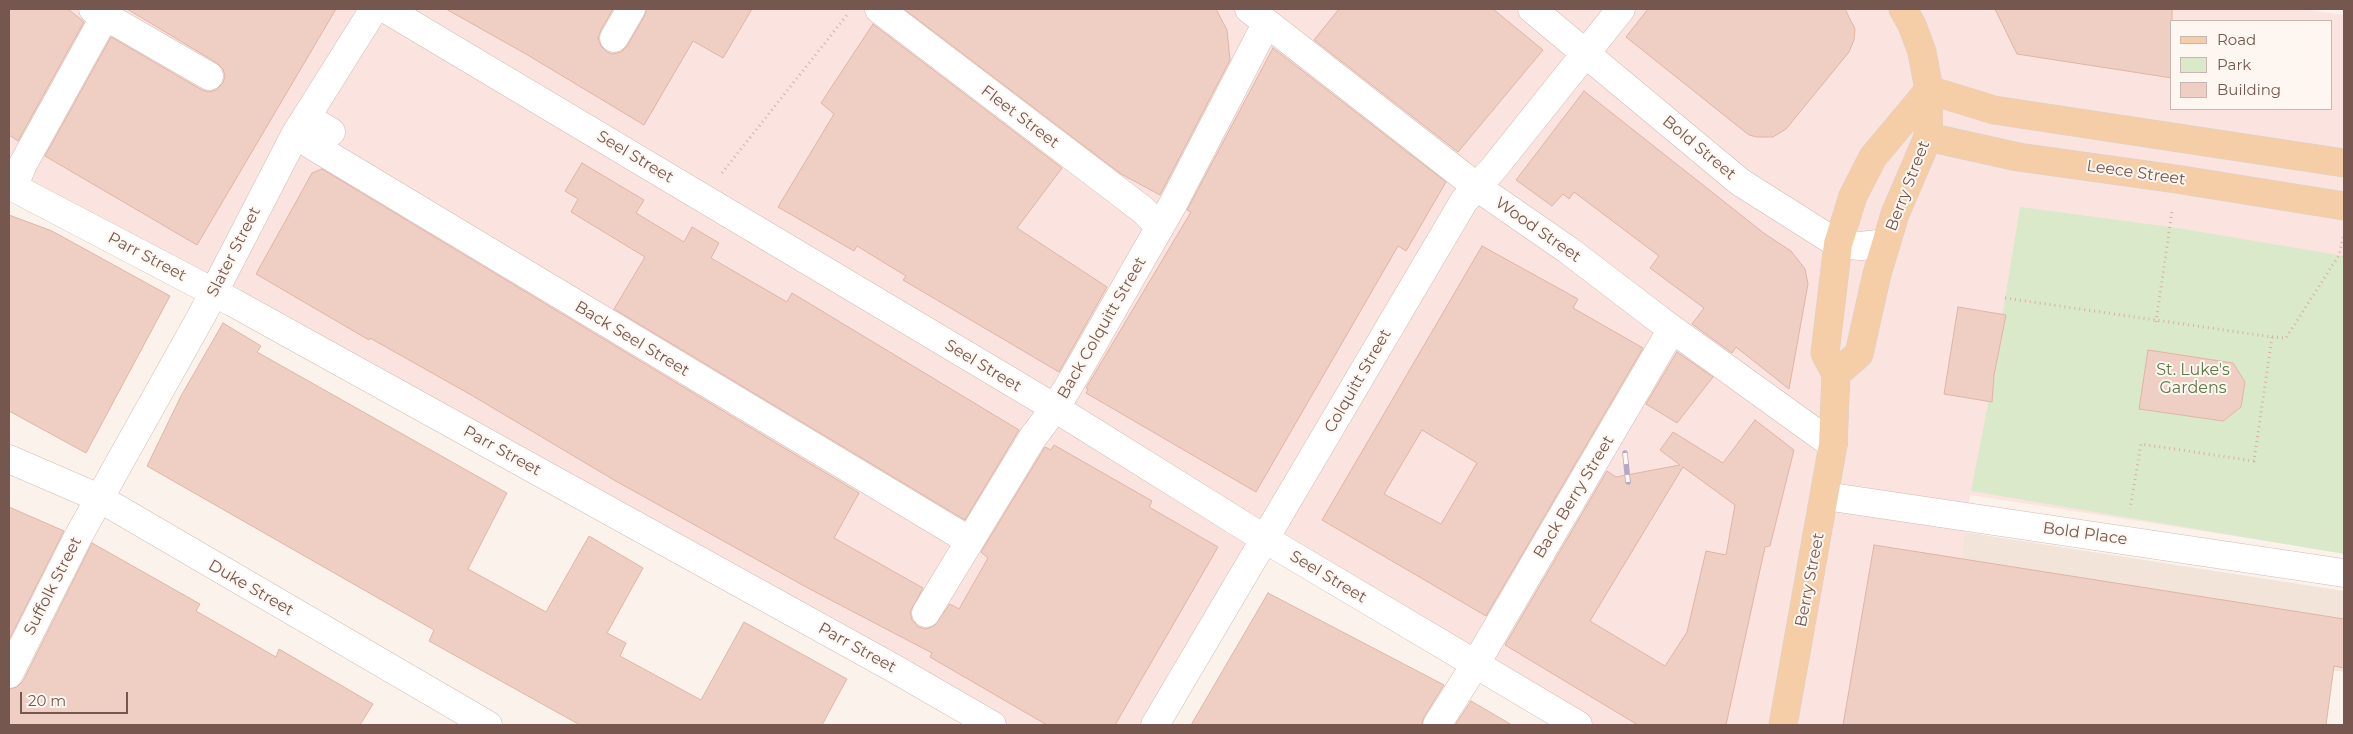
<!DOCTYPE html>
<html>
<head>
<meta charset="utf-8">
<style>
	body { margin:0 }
	#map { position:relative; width:2353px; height:734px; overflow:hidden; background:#fbf3eb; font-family:Montserrat,sans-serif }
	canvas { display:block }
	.frame { position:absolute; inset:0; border:10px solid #75574f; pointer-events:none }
	.legend { position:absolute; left:2170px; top:20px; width:162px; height:90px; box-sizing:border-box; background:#fef7f1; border:1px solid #c7b7b0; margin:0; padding:6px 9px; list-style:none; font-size:15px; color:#75574f }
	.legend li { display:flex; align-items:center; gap:10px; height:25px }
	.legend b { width:25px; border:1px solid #c7b7b0 }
	.scale { position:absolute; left:20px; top:692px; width:108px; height:22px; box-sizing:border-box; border:2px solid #75574f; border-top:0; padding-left:6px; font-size:15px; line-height:18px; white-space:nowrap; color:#75574f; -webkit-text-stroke:4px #fef7f1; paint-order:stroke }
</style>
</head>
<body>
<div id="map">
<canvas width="2353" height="734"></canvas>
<div class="frame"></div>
<ul class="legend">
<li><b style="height:6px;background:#f5cea8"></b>Road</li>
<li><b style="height:14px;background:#dae9c9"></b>Park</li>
<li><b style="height:14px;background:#efcfc4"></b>Building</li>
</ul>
<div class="scale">20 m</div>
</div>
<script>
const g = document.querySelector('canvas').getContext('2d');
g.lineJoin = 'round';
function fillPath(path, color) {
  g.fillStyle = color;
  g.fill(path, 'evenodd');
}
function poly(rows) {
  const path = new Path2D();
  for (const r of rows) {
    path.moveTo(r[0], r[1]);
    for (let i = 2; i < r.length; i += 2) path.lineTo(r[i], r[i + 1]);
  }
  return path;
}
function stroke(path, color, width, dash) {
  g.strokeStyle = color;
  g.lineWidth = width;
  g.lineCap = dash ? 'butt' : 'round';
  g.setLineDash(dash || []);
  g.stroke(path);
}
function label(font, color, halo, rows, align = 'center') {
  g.font = font + ' Montserrat,sans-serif';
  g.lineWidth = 4;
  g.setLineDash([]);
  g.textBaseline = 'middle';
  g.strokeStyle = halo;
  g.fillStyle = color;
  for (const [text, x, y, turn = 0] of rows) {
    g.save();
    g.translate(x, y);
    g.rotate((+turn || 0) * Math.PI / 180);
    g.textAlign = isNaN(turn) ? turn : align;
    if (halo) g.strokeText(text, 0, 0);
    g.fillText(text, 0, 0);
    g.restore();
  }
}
const residential = poly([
	[1964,532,2344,591,2344,672,2294,663,1953,625]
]);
const commercial = poly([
	[9,9,2301,9,2344,15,2344,553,1970,495,1953,624,1997,658,1990,725,1578,725,1265,539,1155,725,985,725,9,185],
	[2172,21,2332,21,2332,109,2172,109]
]);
const green = poly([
	[2020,207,2171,227,2344,256,2344,554,1971,491,1987,409]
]);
const building = poly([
	[9,9,68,9,84,22,18,141,9,135,9,9],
	[127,9,336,9,197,245,45,156,111,37,202,90,209,92,216,90,223,83,225,76,223,69,217,63,127,9],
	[446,9,613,9,601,30,598,38,601,46,607,52,613,54,621,52,627,46,644,17,647,9,752,9,723,58,693,41,644,125,526,54,446,9],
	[904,9,1216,9,1227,30,1230,60,1160,195,1121,174,904,9],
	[1339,9,1493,9,1543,50,1458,152,1314,40,1339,9],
	[1648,9,1845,9,1855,29,1854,40,1849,52,1786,129,1773,137,1757,137,1749,135,1626,37,1648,9],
	[1995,9,2172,9,2172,78,2017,54,1995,9],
	[873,24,1062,168,1017,228,1107,287,1059,372,903,280,906,276,857,246,854,251,778,207,834,114,821,103,873,24],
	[1273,48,1446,182,1406,251,1398,246,1256,492,1086,393,1088,389,1086,388,1191,212,1187,210,1273,48],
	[1584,91,1765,234,1791,251,1805,269,1808,284,1789,389,1736,347,1732,353,1692,324,1704,308,1650,268,1659,256,1574,192,1569,199,1563,194,1552,206,1516,180,1584,91],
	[582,163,644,200,636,213,684,242,692,227,719,243,711,258,787,302,792,293,1019,430,965,520,614,309,645,257,571,212,578,199,565,191,582,163],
	[322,169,859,493,834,538,923,588,910,612,912,620,918,627,926,629,934,626,950,604,959,609,988,558,981,552,1045,447,1051,450,1054,445,1152,501,1149,507,1218,547,1115,725,1047,725,930,657,932,653,806,587,614,480,473,396,370,338,369,340,256,274,312,173,322,169],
	[9,215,52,231,170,296,86,453,9,411,9,215],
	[1482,246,1578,299,1573,308,1643,348,1486,616,1322,520,1482,246],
	[1422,430,1477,463,1441,524,1384,494,1422,430],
	[1958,307,2006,315,1994,375,1992,402,1944,394,1958,307],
	[223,323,261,346,257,352,507,493,468,569,546,612,589,536,643,568,607,633,626,643,620,656,701,700,744,622,847,679,822,725,580,725,429,641,434,630,147,466,181,396,223,323],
	[2148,350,2233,363,2245,382,2241,407,2223,421,2139,409,2148,350],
	[1677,352,1713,377,1677,423,1646,404,1677,352],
	[1755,420,1794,450,1770,546,1765,547,1726,725,1638,725,1505,645,1607,471,1616,477,1680,465,1660,450,1673,432,1723,463,1755,420],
	[1683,467,1735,505,1726,555,1706,551,1687,632,1665,666,1590,621,1683,467],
	[9,507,64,531,9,640,9,507],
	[92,543,200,604,196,611,276,657,279,649,373,704,360,725,9,725,9,689,17,687,23,681,92,543],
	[1874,545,2344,619,2344,668,2334,666,2326,725,1843,725,1874,545],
	[1268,593,1444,685,1424,717,1422,725,1191,725,1268,593],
	[1471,701,1512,725,1455,725,1471,701]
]);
const path = poly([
	[722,173,847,15],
	[2005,298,2272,337,2254,461,2141,444,2130,509],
	[2156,322,2172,211],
	[2272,337,2286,338,2339,255,2343,237]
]);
const minor = poly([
	[93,9,209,76],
	[386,9,1055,408,1265,539,1578,725],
	[879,9,1143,210,1160,227],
	[1249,9,1477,187,1568,250,1661,321,1833,445],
	[1532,9,1740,182,1838,244,1861,246,1886,243],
	[614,38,631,9],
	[306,117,331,132],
	[295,135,970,541],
	[9,185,234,303,895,669,992,725],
	[14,186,23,164,105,16],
	[9,459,99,498,488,725],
	[1825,496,2344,573],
	[926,613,1033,437,1055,408,1070,384,1173,204,1261,34],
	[9,674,79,535,202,315,295,135,374,9],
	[1155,725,1464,201,1494,168,1621,9],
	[1437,725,1475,665,1672,329]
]);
const major = poly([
	[1929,90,1994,110,2344,163],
	[1928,137,2018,157,2176,179,2344,206],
	[1836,374,1859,354,1877,274,1895,214,1928,137,1929,90,1922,52,1912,25,1903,9],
	[1783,725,1833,445,1836,374,1825,353,1838,244,1853,196,1873,157,1929,90]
]);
const rail = poly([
	[1625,453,1628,482]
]);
const streetNames = [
	["Fleet Street",1020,117,37],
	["Bold Street",1699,148,40],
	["Seel Street",635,157,31],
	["Leece Street",2136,173,8],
	["Berry Street",1908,186,-69],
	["Wood Street",1538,230,35],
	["Slater Street",234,252,-63],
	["Parr Street",147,257,28],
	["Back Colquitt Street",1102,328,-60],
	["Back Seel Street",632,339,31],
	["Seel Street",983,366,31],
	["Colquitt Street",1358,381,-60],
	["Parr Street",502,451,29],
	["Back Berry Street",1574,497,-59],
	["Bold Place",2085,534,8],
	["Seel Street",1328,577,31],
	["Berry Street",1810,580,-79],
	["Suffolk Street",53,586,-63],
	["Duke Street",251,588,30],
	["Parr Street",857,648,29]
];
const parkNames = [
	["St. Luke's",2193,370],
	["Gardens",2193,388]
];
fillPath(residential, '#f3e4d9');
fillPath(commercial, '#fbe4df');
fillPath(green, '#dae9c9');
fillPath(building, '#efcfc4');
stroke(building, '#e1b4a5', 1);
stroke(minor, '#cfbcb3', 29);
stroke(major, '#d8d0ce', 29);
stroke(path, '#d5b2a6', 3, [1, 4]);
stroke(minor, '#fff', 28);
stroke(major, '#f5cea8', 28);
stroke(rail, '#b4a8c6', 5.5);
stroke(rail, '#fef7f1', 4, [11]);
label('16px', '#75574f', '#fef7f1', streetNames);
label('16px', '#5e7a47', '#fef7f1', parkNames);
</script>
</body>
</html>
